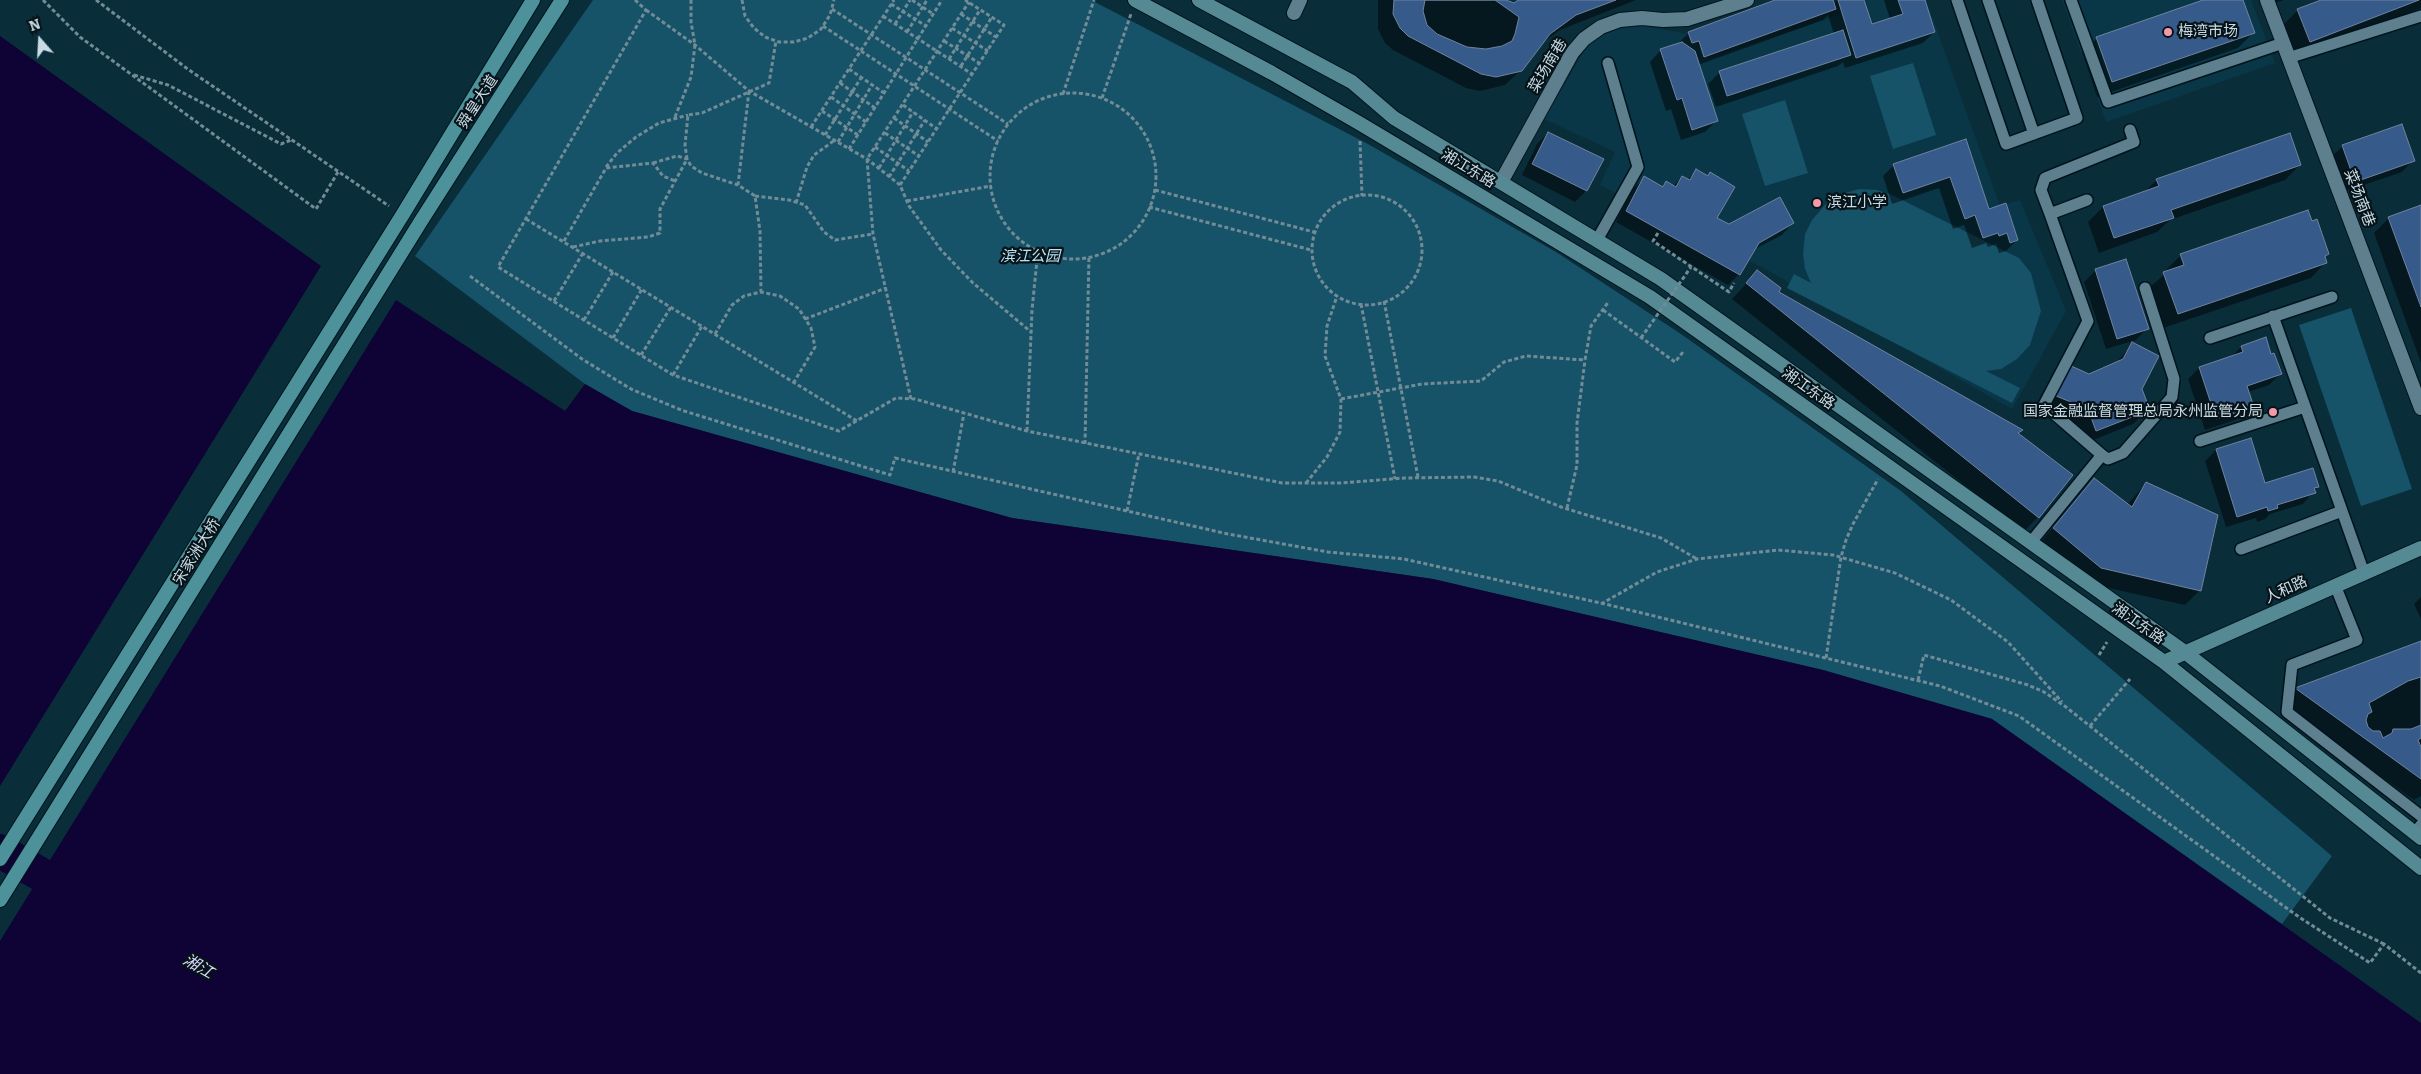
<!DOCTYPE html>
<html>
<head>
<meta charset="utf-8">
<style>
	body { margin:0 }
	#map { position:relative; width:2421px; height:1074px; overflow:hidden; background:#0a2d3a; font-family:Bitter,serif }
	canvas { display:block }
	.north { position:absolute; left:15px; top:15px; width:50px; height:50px; -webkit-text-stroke:4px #061319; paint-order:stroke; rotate:341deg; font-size:14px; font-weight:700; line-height:20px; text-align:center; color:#c9dbe4 }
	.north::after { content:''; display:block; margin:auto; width:18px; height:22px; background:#c9dbe4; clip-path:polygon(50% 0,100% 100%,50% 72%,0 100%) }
</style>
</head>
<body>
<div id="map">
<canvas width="2421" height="1074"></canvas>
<div class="north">N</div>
</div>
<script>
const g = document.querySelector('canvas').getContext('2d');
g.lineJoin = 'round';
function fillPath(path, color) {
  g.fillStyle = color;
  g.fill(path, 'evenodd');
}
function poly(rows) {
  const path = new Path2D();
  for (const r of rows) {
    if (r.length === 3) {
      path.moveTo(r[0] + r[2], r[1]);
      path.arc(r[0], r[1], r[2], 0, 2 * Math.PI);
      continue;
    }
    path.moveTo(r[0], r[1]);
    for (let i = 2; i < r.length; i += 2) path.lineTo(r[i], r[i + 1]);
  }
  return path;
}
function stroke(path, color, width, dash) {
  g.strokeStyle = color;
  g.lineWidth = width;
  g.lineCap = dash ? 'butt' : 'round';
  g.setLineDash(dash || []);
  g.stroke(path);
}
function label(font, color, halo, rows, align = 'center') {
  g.font = font + ' Bitter,"Noto Sans SC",serif';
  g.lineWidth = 4.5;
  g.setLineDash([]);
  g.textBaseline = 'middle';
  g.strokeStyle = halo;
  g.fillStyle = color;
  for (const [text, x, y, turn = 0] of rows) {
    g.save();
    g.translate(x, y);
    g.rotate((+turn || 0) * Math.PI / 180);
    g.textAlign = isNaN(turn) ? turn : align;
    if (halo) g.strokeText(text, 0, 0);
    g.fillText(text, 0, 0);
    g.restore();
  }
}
const built = poly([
	[1839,0,1926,0,2000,206,2020,200,2066,311,2012,409,1765,269,1600,185,1615,152,1544,119,1587,46,1609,30,1638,25,1688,34,1709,58,1842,14],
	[2062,0,2251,0,2275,63,2106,122]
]);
const green = poly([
	[593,0,1091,0,1368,144,1556,252,1681,334,1901,491,2332,856,2282,924,1992,719,1823,670,1433,579,1012,518,632,411,585,384,415,256],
	[1913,63,1936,135,1893,149,1870,76],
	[1785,100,1808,173,1765,186,1742,114],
	[1859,189,1877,190,1890,194,2019,258,2031,273,2041,311,2030,345,2017,359,2001,369,1986,371,2020,388,2012,403,1787,288,1794,274,1811,283,1805,269,1803,254,1805,234,1812,220,1825,205,1845,193],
	[2351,308,2412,489,2361,506,2299,325]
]);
const water = poly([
	[0,36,321,266,0,786],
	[396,300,565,411,585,384,632,411,1012,518,1433,579,1823,670,1992,719,2421,1023,2421,1074,0,1074,0,941]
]);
const shadow = poly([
	[1378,0,1503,0,1514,4,1521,0,1636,0,1560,30,1539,45,1521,70,1505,85,1480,91,1466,88,1393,50,1385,43,1378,29],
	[1778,0,1831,0,1833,4,1837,0,1863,0,1871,26,1890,19,1884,0,1924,0,1934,32,1923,43,1845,68,1843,62,1838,66,1716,107,1708,84,1720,72,1834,34,1828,15,1823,20,1698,65,1716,121,1705,132,1681,140,1671,109,1666,111,1650,62,1661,50,1677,44,1689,33],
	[2207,0,2242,0,2253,33,2238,48,2097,97,2082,53,2097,38],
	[2273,0,2284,0,2274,3],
	[2325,0,2421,0,2421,8,2295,56,2283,25,2298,10],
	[1548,133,1586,191,1575,202,1522,175,1537,144],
	[1965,140,1989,210,2017,240,2006,251,1999,253,1996,244,1988,247,1986,243,1972,248,1964,225,1953,229,1939,188,1892,204,1883,176,1894,165],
	[2343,146,2413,160,2402,172,2343,192,2331,157],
	[2300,165,2285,180,2170,220,2157,232,2099,253,2088,222,2103,207,2143,193,2157,180],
	[1696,171,1707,177,1710,173,1716,218,1729,226,1793,223,1782,235,1753,250,1739,274,1728,285,1616,222,1633,189,1644,178,1661,188,1667,183,1673,186,1682,177,1687,180],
	[2421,206,2421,363,2374,233,2389,218],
	[2328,254,2324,257,2326,262,2311,278,2163,328,2149,288,2167,272,2166,270,2181,255],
	[2125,261,2147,328,2136,340,2106,349,2084,282,2095,271],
	[1757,272,1777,292,2017,434,2038,517,2023,532,1732,299],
	[2133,344,2141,389,2148,409,2133,424,2081,445,2073,424,2042,411,2054,382,2089,375,2115,364],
	[2241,347,2270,355,2280,374,2269,385,2248,392,2252,407,2241,418,2205,430,2188,379,2199,368,2231,357],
	[2216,450,2264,485,2318,486,2303,504,2270,514,2265,519,2257,522,2256,518,2226,527,2205,461],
	[2094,480,2127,505,2146,483,2200,590,2185,605,2086,583,2039,544],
	[2421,597,2421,619,2414,604],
	[2421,642,2421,796,2414,800,2281,704,2296,689]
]);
const river = poly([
	[0,851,82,898]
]);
const building = poly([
	[1394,0,1506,0,1514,3,1518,0,1616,0,1576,15,1550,34,1522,71,1496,77,1481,74,1408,36,1400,28,1393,14,1394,0],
	[1425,0,1495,0,1519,17,1515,34,1512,41,1502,46,1486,49,1467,47,1437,34,1427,25,1423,11,1425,0],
	[1775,0,1833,0,1836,9,1704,57,1699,41,1692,43,1688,32,1775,0],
	[1838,0,1864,0,1872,24,1903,14,1898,0,1925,0,1935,32,1856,58,1838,0],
	[2203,0,2243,0,2255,33,2112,82,2096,37,2203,0],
	[2321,0,2419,0,2310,42,2297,9,2321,0],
	[1843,30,1851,55,1727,96,1719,71,1843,30],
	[1682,42,1695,51,1718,121,1692,130,1682,98,1677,100,1660,49,1682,42],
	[2402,124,2415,161,2355,182,2342,145,2402,124],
	[1548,132,1604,159,1587,191,1532,164,1548,132],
	[2290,133,2301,165,2171,210,2174,218,2114,238,2103,206,2159,186,2156,179,2290,133],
	[1966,139,1989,209,2006,203,2018,240,2010,243,2007,233,1999,236,1998,233,1983,238,1975,215,1965,219,1950,177,1903,193,1893,164,1966,139],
	[1696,169,1708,176,1710,172,1735,187,1717,218,1729,224,1780,197,1794,223,1759,243,1740,275,1626,211,1644,176,1663,187,1666,181,1676,187,1682,176,1690,180,1696,169],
	[2421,205,2421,307,2388,217,2421,205],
	[2308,210,2312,221,2317,219,2329,254,2325,256,2327,263,2178,314,2163,272,2184,265,2180,254,2308,210],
	[2126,259,2149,329,2117,339,2095,269,2126,259],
	[1757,270,1781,288,1779,292,2023,430,2018,433,2073,475,2039,518,1746,283,1757,270],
	[2266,337,2271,354,2274,353,2282,374,2247,386,2254,407,2216,419,2199,367,2243,352,2241,346,2266,337],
	[2132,342,2159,356,2142,389,2150,410,2096,431,2088,409,2056,396,2069,365,2089,374,2123,359,2132,342],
	[2251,438,2265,483,2313,468,2319,487,2314,488,2316,493,2277,505,2278,508,2268,511,2267,507,2237,517,2216,449,2251,438],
	[2094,478,2132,507,2146,482,2218,515,2201,591,2101,568,2053,528,2094,478],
	[2421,641,2421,738,2418,740,2421,747,2421,779,2295,688,2421,641],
	[2421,677,2421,725,2411,729,2393,729,2392,733,2383,738,2380,731,2373,731,2368,727,2366,720,2368,714,2372,712,2369,703,2408,681,2421,677]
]);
const path = poly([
	[43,0,80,37,316,209,338,172],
	[96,0,189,70,389,206],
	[635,0,646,10,498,267,673,375,839,431,896,398,915,399,1027,431,1282,483,1340,483,1404,478,1474,477,1498,481,1561,507,1661,538,1697,559],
	[742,0,745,16,754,28,765,37,779,42,794,42,808,38,821,29,830,15,834,0],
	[912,0,933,14],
	[891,4,926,26],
	[832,9,1008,124],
	[646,10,695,45,749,91,867,159,900,185,909,206,941,250,973,283,1031,332],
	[961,14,996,37],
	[883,16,972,74],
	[895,24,910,0],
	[823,26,998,141],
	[952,28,988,51],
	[907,32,927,0],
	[944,41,979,63],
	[949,59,980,10],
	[961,66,992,17],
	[849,69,884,93],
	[134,75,168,85,281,144,291,140],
	[840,83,875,108],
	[749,91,738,185,755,196,760,231,761,292],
	[1073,176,83],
	[1063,94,1094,0],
	[831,97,866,122],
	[1102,98,1131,14],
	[903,105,937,129],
	[822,111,858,135],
	[675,117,691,77,695,45,691,22,691,0],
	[894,118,928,142],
	[811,127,894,0],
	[885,133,919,156],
	[825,135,861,78],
	[1360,141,1362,196],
	[838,142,872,85],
	[875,147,909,171],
	[849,149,942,0],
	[653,163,677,156,687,159,691,166,702,173,738,185],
	[606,167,617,153,636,137,659,123,688,115],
	[879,168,913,112],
	[889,177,925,120],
	[900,185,1004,25,965,0],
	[1155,190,1314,232],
	[1367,250,55],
	[755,196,789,200,805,205,824,232,835,240,873,234],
	[907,201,991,186],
	[796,203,807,167,814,155,835,140],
	[1149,207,1311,250],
	[526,219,857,421],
	[1658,233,1653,241,1729,292,1734,283],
	[564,241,606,168,653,163,663,176,675,181],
	[573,247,600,241,648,237,660,233,660,209,687,159,685,145,688,115,702,113,769,83,776,41],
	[470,276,582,359,631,389,681,410,890,475,895,458,1228,534,1328,552,1404,559,1605,604,1940,686,2019,716,2299,917,2370,963,2384,944,2421,973],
	[554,301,583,253],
	[1384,301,1418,477],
	[1361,304,1395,479],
	[1603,310,1675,362,1683,352],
	[805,319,886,288],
	[584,320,613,272],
	[715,334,732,305,744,296,761,292,780,296,799,309,811,328,815,347,794,382],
	[613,338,642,289],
	[641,355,671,307],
	[673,375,702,326],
	[911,399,873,234,867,159,969,2],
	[1341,399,1422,384,1481,381,1504,362,1526,356,1585,360,1591,326,1609,301],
	[1027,431,1032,310,1038,250],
	[1085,444,1089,256],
	[953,472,964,413],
	[1306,483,1327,457,1340,432,1341,399,1325,356,1327,326,1337,296],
	[1567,508,1577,465,1577,423,1585,360],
	[1127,511,1139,454],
	[1601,604,1657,572,1697,559,1778,550,1833,555,1895,573,1951,600,2008,642,2062,702],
	[2099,655,2107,642],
	[1826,658,1841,557,1846,540,1853,524,1878,479],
	[1918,680,1924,655,2028,685,2044,692,2066,707,2330,918,2384,944],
	[2090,726,2130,679]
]);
const service = poly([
	[1957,0,2006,144,2077,118,2037,0],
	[1988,0,2034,134],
	[2071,0,2108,102,2283,43],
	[2288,58,2421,16],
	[2050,214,2041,190,2045,178,2134,142,2130,130],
	[1597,240,1638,167,1608,63],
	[2273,316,2364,573],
	[2210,338,2332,297],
	[2200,441,2305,407],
	[2102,455,2108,459,2123,453,2172,397,2174,379,2145,288],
	[2031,542,2102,455,2044,405,2088,321,2050,214,2087,200],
	[2241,549,2342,511],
	[2335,585,2357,640,2292,665,2287,712,2421,816],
	[2415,833,2421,825]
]);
const pedestrian = poly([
	[1294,13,1300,0]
]);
const minor = poly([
	[2267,0,2421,408],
	[1501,182,1572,53,1584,39,1601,27,1620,20,1642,18,1663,20,1687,19,1747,0]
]);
const secondary = poly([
	[1135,0,1272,73,1359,123,1650,297,2164,662,2421,868],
	[1199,0,1352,82,1394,118,1661,279,2186,653,2421,838],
	[2164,662,2421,548]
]);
const primary = poly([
	[0,859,403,214,533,0],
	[0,900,421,221,562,0]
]);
const pathBridge = poly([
	[1641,338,1691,267]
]);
const markers = [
	[2168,32,5,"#f39aa8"],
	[1817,203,5,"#f39aa8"],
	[2273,412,5,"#f39aa8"]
];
const poiNames = [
	["梅湾市场",2178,32],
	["滨江小学",1827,203],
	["国家金融监督管理总局永州监管分局",2263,412,"right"]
];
const streetNames = [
	["菜场南巷",1548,66,-59],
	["舜皇大道",478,102,-57],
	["湘江东路",1468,169,31],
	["菜场南巷",2359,198,69],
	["湘江东路",1808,389,35],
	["宋家洲大桥",197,552,-58],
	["人和路",2286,590,-24],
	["湘江东路",2138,624,35]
];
const parkNames = [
	["滨江公园",1030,257]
];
const waterNames = [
	["湘江",198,967,30]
];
fillPath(built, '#093747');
fillPath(green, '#165268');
fillPath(water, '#0e0334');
fillPath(shadow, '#0007');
stroke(river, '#0e0334', 34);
fillPath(building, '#365b8b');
stroke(building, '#70839d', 1);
stroke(service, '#00141d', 14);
stroke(pedestrian, '#00141d', 16);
stroke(minor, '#00141d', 16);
stroke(secondary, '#00141d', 16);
stroke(primary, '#00141d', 16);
stroke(path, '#728c97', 3, [4, 2.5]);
stroke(service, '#5d7f8e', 11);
stroke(pedestrian, '#5d7f8e', 14);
stroke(minor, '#5d7f8e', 14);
stroke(secondary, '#558994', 14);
stroke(primary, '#4d929a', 14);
stroke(pathBridge, '#728c97', 3, [4, 2.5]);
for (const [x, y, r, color] of markers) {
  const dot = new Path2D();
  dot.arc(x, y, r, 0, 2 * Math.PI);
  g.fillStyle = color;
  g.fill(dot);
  stroke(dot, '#061319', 2);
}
label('15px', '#c9dbe4', '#061319', poiNames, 'left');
label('15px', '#c9dbe4', '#061319', streetNames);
label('italic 15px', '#bce3f5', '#061319', parkNames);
label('italic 16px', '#d8d9fc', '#061319', waterNames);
</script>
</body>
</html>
